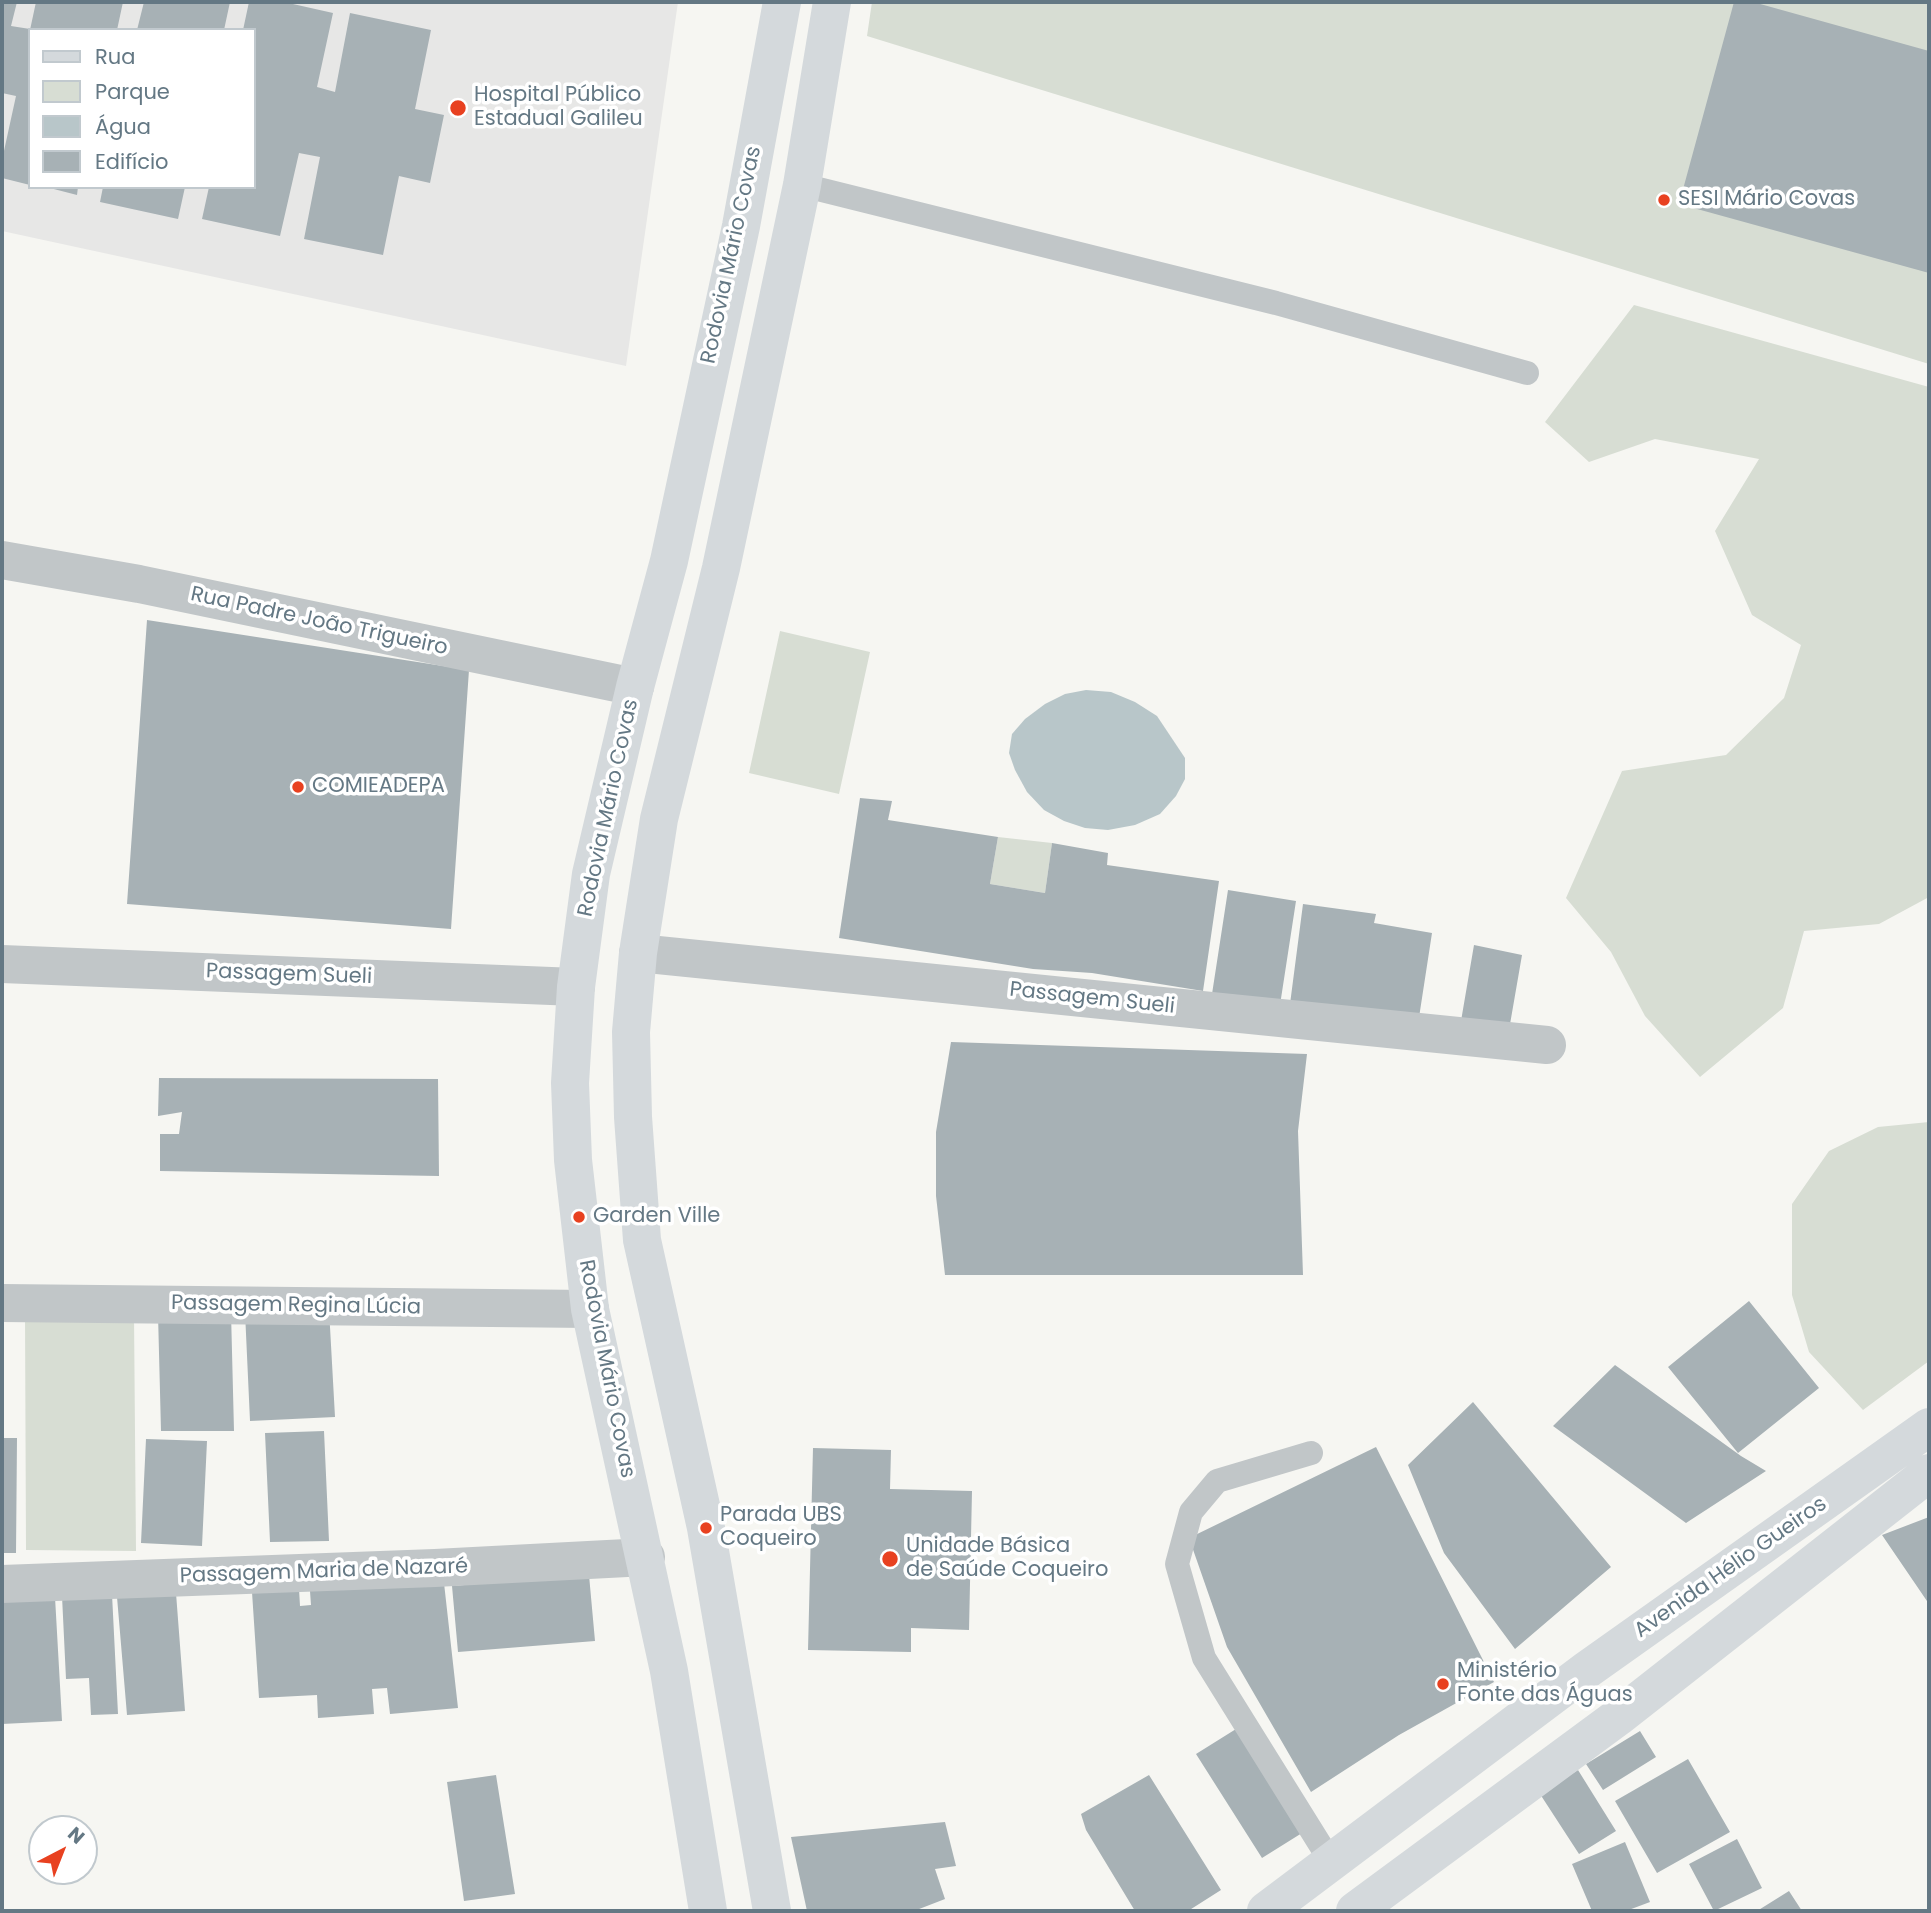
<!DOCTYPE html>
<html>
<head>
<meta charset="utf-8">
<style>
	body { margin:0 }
	#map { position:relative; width:1931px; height:1913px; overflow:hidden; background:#f6f6f2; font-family:Poppins,sans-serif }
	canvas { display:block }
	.frame { position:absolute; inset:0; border:4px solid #647884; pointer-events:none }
	.legend { position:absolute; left:28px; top:28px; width:228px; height:161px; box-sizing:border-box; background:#fff; border:2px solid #c1c9ce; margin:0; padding:9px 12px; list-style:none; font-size:21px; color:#647884 }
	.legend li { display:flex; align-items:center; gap:14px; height:35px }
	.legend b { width:35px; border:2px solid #c1c9ce }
	.north { position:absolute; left:28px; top:1815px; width:70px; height:70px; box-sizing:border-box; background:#fff; border:2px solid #c1c9ce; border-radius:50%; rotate:42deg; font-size:19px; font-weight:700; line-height:28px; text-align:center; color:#647884 }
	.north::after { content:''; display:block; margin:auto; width:24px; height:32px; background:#e84120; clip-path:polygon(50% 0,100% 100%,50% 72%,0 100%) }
</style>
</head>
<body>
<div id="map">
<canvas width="1931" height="1913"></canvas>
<div class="frame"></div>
<ul class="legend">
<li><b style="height:9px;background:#d4d9dc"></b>Rua</li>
<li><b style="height:19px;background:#d7ddd3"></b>Parque</li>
<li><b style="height:19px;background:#b8c6c9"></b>Água</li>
<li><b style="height:19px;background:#a7b1b5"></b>Edifício</li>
</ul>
<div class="north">N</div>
</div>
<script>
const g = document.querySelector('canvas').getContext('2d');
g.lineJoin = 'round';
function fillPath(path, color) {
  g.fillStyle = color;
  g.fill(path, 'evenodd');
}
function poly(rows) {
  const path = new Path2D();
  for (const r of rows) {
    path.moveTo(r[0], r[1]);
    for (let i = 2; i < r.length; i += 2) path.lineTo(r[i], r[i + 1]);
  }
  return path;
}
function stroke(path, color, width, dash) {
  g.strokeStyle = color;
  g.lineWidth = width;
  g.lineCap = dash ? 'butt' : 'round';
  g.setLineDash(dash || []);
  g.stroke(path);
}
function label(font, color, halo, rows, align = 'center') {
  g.font = font + ' Poppins,sans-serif';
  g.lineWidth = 7;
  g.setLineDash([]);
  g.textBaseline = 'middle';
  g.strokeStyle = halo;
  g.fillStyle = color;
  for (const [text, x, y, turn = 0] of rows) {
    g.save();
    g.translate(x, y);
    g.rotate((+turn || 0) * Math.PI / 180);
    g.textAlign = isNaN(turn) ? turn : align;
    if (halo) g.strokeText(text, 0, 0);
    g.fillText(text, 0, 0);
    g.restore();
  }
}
const built = poly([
	[2,2,678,2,626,366,2,231],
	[30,30,254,30,254,187,30,187]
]);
const green = poly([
	[872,2,1929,2,1929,364,867,36],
	[1634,305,1929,387,1929,897,1879,924,1804,931,1783,1008,1700,1077,1645,1016,1611,952,1566,898,1622,771,1726,755,1784,698,1801,645,1752,615,1715,531,1759,459,1655,439,1589,462,1545,422],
	[780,631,870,652,839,794,749,773],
	[998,837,1052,843,1045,893,990,884],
	[1929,1122,1929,1361,1863,1410,1809,1352,1792,1295,1792,1204,1829,1151,1878,1127],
	[25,1315,134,1315,136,1551,26,1550]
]);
const water = poly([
	[1086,690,1111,692,1135,702,1157,716,1185,758,1185,779,1176,796,1160,814,1135,825,1108,830,1085,828,1064,821,1044,810,1027,792,1015,770,1009,753,1012,734,1025,719,1045,704,1065,694]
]);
const building = poly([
	[2,2,17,2,11,26,30,29,30,185,2,178,2,160,16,96,2,93],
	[36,2,123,2,117,30,30,30],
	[144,2,230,2,224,30,137,30],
	[249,2,284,2,333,13,317,87,335,92,350,13,431,30,415,109,444,115,430,183,399,176,383,255,304,239,320,157,299,153,280,236,202,219,209,187,254,187,254,30,243,30],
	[1734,2,1753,2,1929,51,1929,273,1679,204],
	[46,187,78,187,77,195],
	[103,187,185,187,178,219,100,202],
	[147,620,469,670,451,929,127,904],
	[860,798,892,801,888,820,998,837,990,884,1045,893,1052,843,1108,853,1107,865,1219,881,1203,991,1092,973,1033,969,839,938],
	[1228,890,1296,901,1280,1005,1212,994],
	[1303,904,1376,914,1374,923,1432,933,1418,1024,1290,1004],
	[1474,945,1522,955,1509,1030,1461,1021],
	[951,1042,1307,1054,1298,1131,1303,1275,945,1275,936,1196,936,1132],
	[159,1078,438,1079,439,1176,160,1171,160,1134,179,1134,182,1112,158,1116],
	[1749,1301,1819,1388,1738,1453,1668,1367],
	[329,1309,335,1417,250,1421,245,1312],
	[231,1312,234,1431,161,1431,158,1314],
	[1615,1365,1741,1456,1766,1471,1686,1523,1553,1426],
	[1473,1402,1611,1567,1515,1649,1444,1553,1408,1465],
	[324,1431,329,1541,270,1542,265,1433],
	[2,1438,17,1438,16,1553,2,1553],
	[146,1439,207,1441,202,1546,141,1543],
	[1376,1447,1494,1682,1399,1735,1311,1792,1227,1647,1189,1538],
	[813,1448,891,1450,890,1489,972,1491,969,1630,911,1628,911,1652,808,1650],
	[1929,1517,1929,1604,1882,1535],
	[589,1575,595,1641,458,1652,452,1586],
	[444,1583,458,1708,390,1714,387,1688,372,1689,374,1714,318,1718,317,1695,259,1698,252,1592,299,1589,300,1606,311,1605,310,1591],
	[176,1593,185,1711,127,1715,117,1597],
	[112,1594,118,1714,91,1715,89,1678,66,1679,62,1596],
	[55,1597,62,1721,2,1724,2,1599],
	[1236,1729,1302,1833,1262,1858,1196,1754],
	[1640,1731,1656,1757,1603,1790,1586,1764],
	[1688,1759,1730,1832,1657,1873,1615,1801],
	[1578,1770,1616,1831,1579,1854,1540,1794],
	[496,1775,515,1894,464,1901,447,1782],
	[1149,1775,1221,1890,1188,1911,1135,1911,1086,1830,1081,1814],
	[945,1822,956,1866,935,1869,945,1899,914,1911,807,1911,791,1837],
	[1737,1839,1762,1888,1714,1911,1689,1864],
	[1625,1842,1650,1902,1626,1911,1592,1911,1572,1864],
	[1789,1891,1802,1911,1757,1911]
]);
const lane = poly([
	[802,185,1276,303,1527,373],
	[1311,1453,1217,1481,1191,1512,1177,1564,1204,1658,1331,1862]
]);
const street = poly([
	[2,560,139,584,635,687],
	[638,953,1547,1045],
	[2,964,576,987],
	[2,1303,590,1309],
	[2,1584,435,1568,646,1557]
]);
const secondary = poly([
	[1266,1911,1588,1669,1929,1427],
	[1355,1911,1618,1717,1929,1473]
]);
const primary = poly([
	[708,1911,669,1671,590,1309,573,1160,570,1083,576,987,591,874,635,687,669,561,741,226,782,2],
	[772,1911,706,1528,642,1240,633,1117,631,1032,638,953,659,819,721,568,802,185,832,2]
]);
const markers = [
	[458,108,9,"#e84120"],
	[1664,200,7,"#e84120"],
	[298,787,7,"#e84120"],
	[579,1217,7,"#e84120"],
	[706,1528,7,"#e84120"],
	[890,1559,9,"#e84120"],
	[1443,1684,7,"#e84120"]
];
const poiNames = [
	["Hospital Público",474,96],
	["Estadual Galileu",474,120],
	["SESI Mário Covas",1678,200],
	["COMIEADEPA",312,787],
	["Garden Ville",593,1217],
	["Parada UBS",720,1516],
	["Coqueiro",720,1540],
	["Unidade Básica",906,1547],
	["de Saúde Coqueiro",906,1571],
	["Ministério",1457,1672],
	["Fonte das Águas",1457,1696]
];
const streetNames = [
	["Rodovia Mário Covas",732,255,-78],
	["Rua Padre João Trigueiro",319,622,12],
	["Rodovia Mário Covas",609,808,-78],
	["Passagem Sueli",289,975,2],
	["Passagem Sueli",1092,999,6],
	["Passagem Regina Lúcia",296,1306,1],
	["Rodovia Mário Covas",606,1369,79],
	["Avenida Hélio Gueiros",1731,1568,-35],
	["Passagem Maria de Nazaré",324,1572,-2]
];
fillPath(built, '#e7e7e6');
fillPath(green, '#d7ddd3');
fillPath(water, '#b8c6c9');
fillPath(building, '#a7b1b5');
stroke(lane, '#c1c6c8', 24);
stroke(street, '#c1c6c8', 38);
stroke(secondary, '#d4d9dc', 38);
stroke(primary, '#d4d9dc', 38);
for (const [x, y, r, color] of markers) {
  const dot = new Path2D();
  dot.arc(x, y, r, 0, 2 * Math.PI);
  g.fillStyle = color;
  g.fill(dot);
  stroke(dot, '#fff', 2.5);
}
label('21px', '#647884', '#fff', poiNames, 'left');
label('21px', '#647884', '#fff', streetNames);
</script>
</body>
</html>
